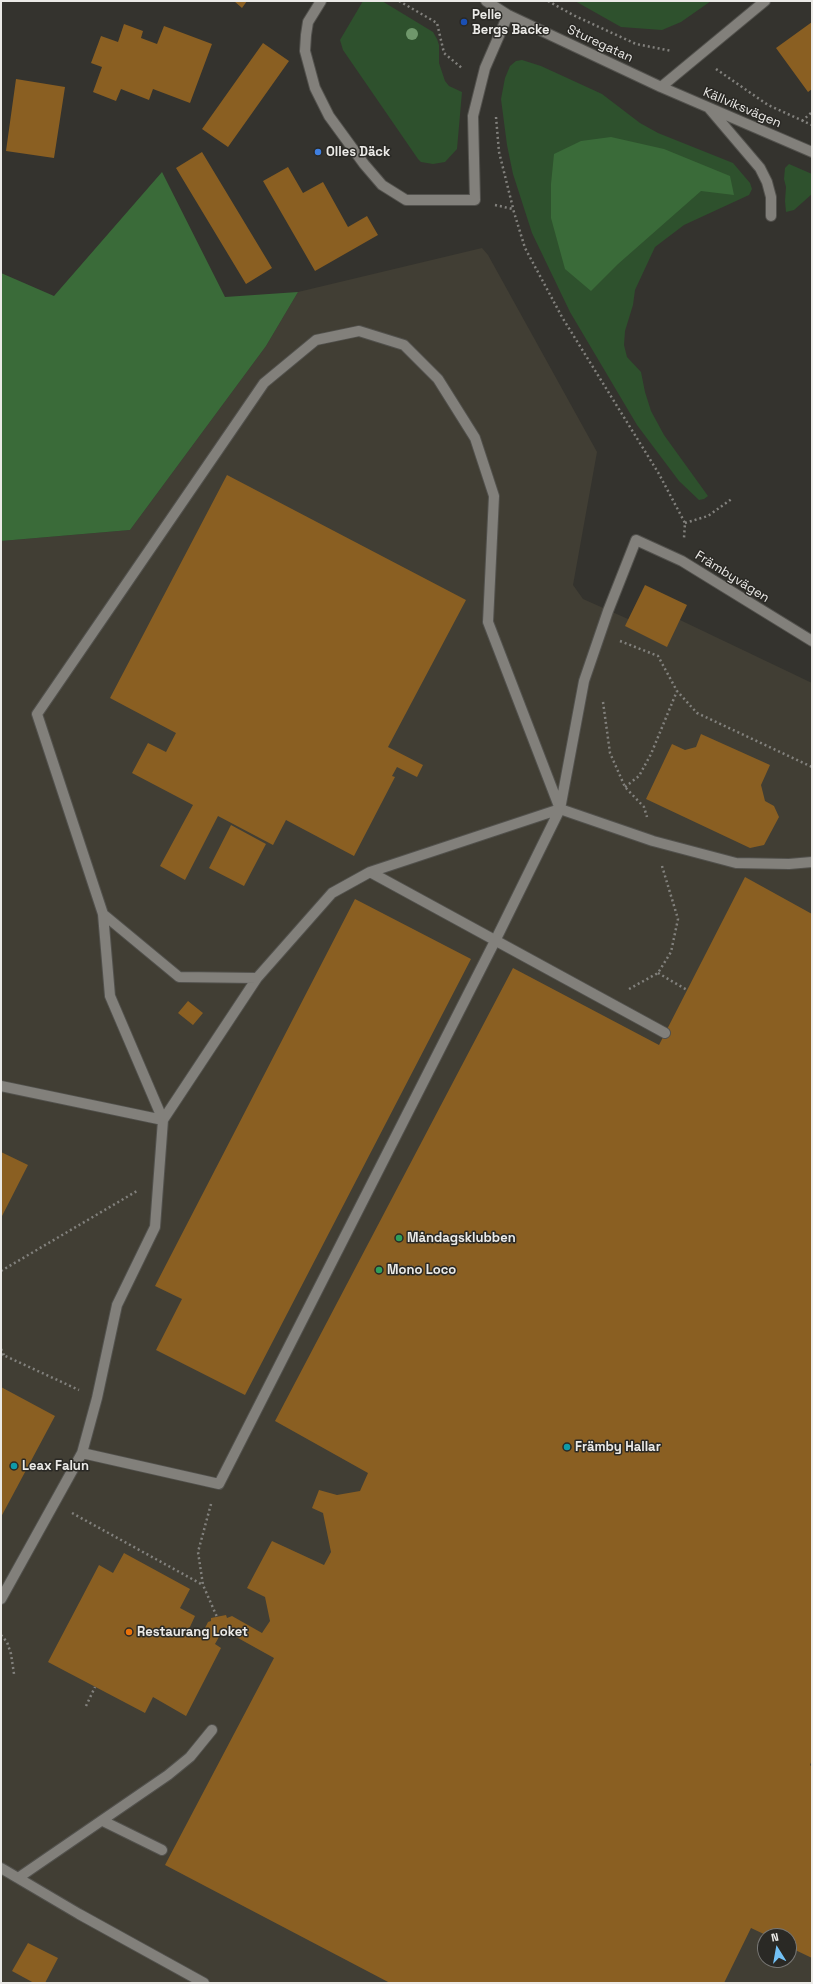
<!DOCTYPE html>
<html>
<head>
<meta charset="utf-8">
<style>
	body { margin:0 }
	#map { position:relative; width:813px; height:1984px; overflow:hidden; background:#34332e; font-family:"Space Grotesk",sans-serif }
	canvas { display:block }
	.frame { position:absolute; inset:0; border:2px solid #ebeae7; pointer-events:none }
	.north { position:absolute; left:757px; top:1928px; width:40px; height:40px; box-sizing:border-box; background:#2a2925; border:1px solid #777673; border-radius:50%; rotate:349deg; font-size:11px; font-weight:700; line-height:16px; text-align:center; color:#ebeae7 }
	.north::after { content:''; display:block; margin:auto; width:14px; height:18px; background:#73c1f5; clip-path:polygon(50% 0,100% 100%,50% 72%,0 100%) }
</style>
</head>
<body>
<div id="map">
<canvas width="813" height="1984"></canvas>
<div class="frame"></div>
<div class="north">N</div>
</div>
<script>
const g = document.querySelector('canvas').getContext('2d');
g.lineJoin = 'round';
function fillPath(path, color) {
  g.fillStyle = color;
  g.fill(path, 'evenodd');
}
function poly(rows) {
  const path = new Path2D();
  for (const r of rows) {
    path.moveTo(r[0], r[1]);
    for (let i = 2; i < r.length; i += 2) path.lineTo(r[i], r[i + 1]);
  }
  return path;
}
function stroke(path, color, width, dash) {
  g.strokeStyle = color;
  g.lineWidth = width;
  g.lineCap = dash ? 'butt' : 'round';
  g.setLineDash(dash || []);
  g.stroke(path);
}
function label(font, color, halo, rows, align = 'center') {
  g.font = font + ' "Space Grotesk",sans-serif';
  g.lineWidth = 3;
  g.setLineDash([]);
  g.textBaseline = 'middle';
  g.strokeStyle = halo;
  g.fillStyle = color;
  for (const [text, x, y, turn = 0] of rows) {
    g.save();
    g.translate(x, y);
    g.rotate((+turn || 0) * Math.PI / 180);
    g.textAlign = isNaN(turn) ? turn : align;
    if (halo) g.strokeText(text, 0, 0);
    g.fillText(text, 0, 0);
    g.restore();
  }
}
const built = poly([
	[482,248,488,255,597,452,573,585,583,599,628,619,680,620,812,683,812,1983,1,1983,1,541,130,530,266,346,298,292],
	[765,1936,789,1936,789,1960,765,1960]
]);
const green = poly([
	[363,1,382,1,433,32,437,39,439,45,439,63,445,81,449,86,462,92,457,149,445,162,433,164,421,162,418,159,343,50,340,40],
	[575,1,711,1,681,22,662,30,621,27],
	[522,60,541,66,602,94,640,123,658,133,733,163,750,183,752,189,749,195,684,225,655,247,635,290,633,305,625,331,624,345,627,357,641,372,645,392,651,411,664,435,708,496,704,499,699,500,679,481,637,425,570,312,532,233,513,174,507,145,501,99,505,78,510,66,516,61],
	[789,164,812,174,812,194,794,210,786,212,785,201,786,187,784,179,785,168]
]);
const forest = poly([
	[611,137,664,149,730,176,734,195,701,191,618,264,591,291,565,269,551,218,551,184,554,154,581,141],
	[162,172,225,297,298,292,266,346,130,530,1,541,1,273,54,296]
]);
const building = poly([
	[234,1,247,1,242,8],
	[812,22,812,89,808,92,776,48],
	[124,24,143,31,141,38,157,44,164,26,212,44,190,103,153,89,149,100,121,89,116,101,93,92,102,67,91,63,101,36,118,42],
	[263,43,289,61,228,147,202,129],
	[16,79,65,87,54,158,6,151],
	[202,152,272,268,246,284,176,168],
	[288,167,303,193,323,182,348,227,367,216,378,235,315,271,263,181],
	[227,475,466,600,388,747,423,765,417,777,397,767,392,776,395,777,354,856,286,820,273,845,218,816,185,880,160,866,193,805,132,773,148,743,166,752,176,733,110,698],
	[645,585,687,605,667,647,625,626],
	[701,734,770,765,761,785,765,801,774,806,779,817,764,845,750,848,646,799,672,744,685,750,696,747],
	[231,825,266,844,244,886,209,868],
	[745,877,812,914,812,1760,810,1765,812,1767,812,1958,789,1947,789,1936,768,1936,751,1928,724,1983,390,1983,165,1865,274,1658,229,1633,220,1635,215,1644,221,1648,186,1716,153,1697,145,1713,48,1662,99,1565,113,1573,124,1553,190,1589,180,1608,195,1616,189,1629,201,1636,208,1622,211,1621,211,1618,226,1615,227,1618,232,1616,262,1633,270,1621,265,1597,247,1588,272,1541,324,1565,331,1552,323,1513,312,1508,319,1490,337,1495,360,1491,368,1473,275,1421,513,968,659,1045],
	[355,899,471,959,245,1395,156,1350,182,1299,155,1286],
	[188,1001,203,1013,193,1025,178,1013],
	[1,1152,28,1165,1,1218],
	[1,1387,55,1416,1,1517],
	[28,1943,58,1958,45,1983,34,1983,12,1971]
]);
const path = poly([
	[399,1,437,23,444,53,463,69],
	[548,1,573,15,636,44,672,51],
	[716,69,768,105,812,125],
	[496,117,499,152,513,208],
	[802,121,812,112],
	[495,205,513,209,525,248,562,317,659,474,685,523,684,538],
	[685,523,708,516,733,498],
	[620,641,658,656,677,691,697,713,812,767],
	[603,702,610,753,625,787,644,807,647,817],
	[625,787,639,776,651,754,677,691],
	[658,973,687,990],
	[629,989,658,973,671,952,678,919,662,866],
	[1,1271,137,1191],
	[1,1349,4,1355],
	[1,1354,79,1390],
	[211,1504,198,1552,203,1585,217,1617],
	[72,1513,203,1585],
	[1,1635,7,1642,11,1654,14,1674],
	[86,1706,95,1687]
]);
const minor = poly([
	[321,1,308,22,306,35,305,51,315,88,329,116,364,164,382,185,406,200,475,200,473,116,485,68,508,15],
	[486,1,508,15,661,87,812,152],
	[661,87,765,1],
	[709,108,760,168,767,182,771,197,771,216],
	[370,872,665,1033],
	[257,978,179,977,103,914,37,714,264,383,316,340,359,331,404,345,438,379,475,438,494,496,488,622,560,809],
	[1,1086,163,1120,110,996,103,914],
	[82,1453,219,1484,496,939,560,809,584,681,608,611,636,540,682,561,812,641],
	[1,1599,82,1453,97,1398,117,1305,155,1227,163,1120,257,978,332,893,370,872,560,809,653,841,736,863,789,864,812,862],
	[103,1821,162,1850],
	[1,1868,79,1914,204,1983],
	[18,1878,168,1775,190,1757,212,1730]
]);
const trees = [
	[412,34]
];
const markers = [
	[464,22,4,"#1a4fb4"],
	[318,152,4,"#3f7fe0"],
	[399,1238,4,"#2e9e5b"],
	[379,1270,4,"#2e9e5b"],
	[567,1447,4,"#0f9aa8"],
	[14,1466,4,"#0f9aa8"],
	[129,1632,4,"#e8710a"]
];
const poiNames = [
	["Pelle",472,15],
	["Bergs Backe",472,30],
	["Olles Däck",326,152],
	["Måndagsklubben",407,1238],
	["Mono Loco",387,1270],
	["Främby Hallar",575,1447],
	["Leax Falun",22,1466],
	["Restaurang Loket",137,1632]
];
const streetNames = [
	["Sturegatan",600,44,25],
	["Källviksvägen",742,108,23],
	["Främbyvägen",732,577,32]
];
fillPath(built, '#413e34');
fillPath(green, '#2e512d');
fillPath(forest, '#3a6b39');
fillPath(building, '#8a5f22');
stroke(minor, '#52514d', 12);
stroke(path, '#82817d', 2.5, [2, 3]);
stroke(minor, '#82807b', 10);
g.fillStyle = '#6f976b';
for (const [x, y] of trees) {
  g.beginPath();
  g.arc(x, y, 6, 0, 2 * Math.PI);
  g.fill();
}
for (const [x, y, r, color] of markers) {
  const dot = new Path2D();
  dot.arc(x, y, r, 0, 2 * Math.PI);
  g.fillStyle = color;
  g.fill(dot);
  stroke(dot, '#2a2925', 1.5);
}
label('bold 13px', '#ebeae7', '#2a2925', poiNames, 'left');
label('13px', '#ebeae7', '#2a2925', streetNames);
</script>
</body>
</html>
